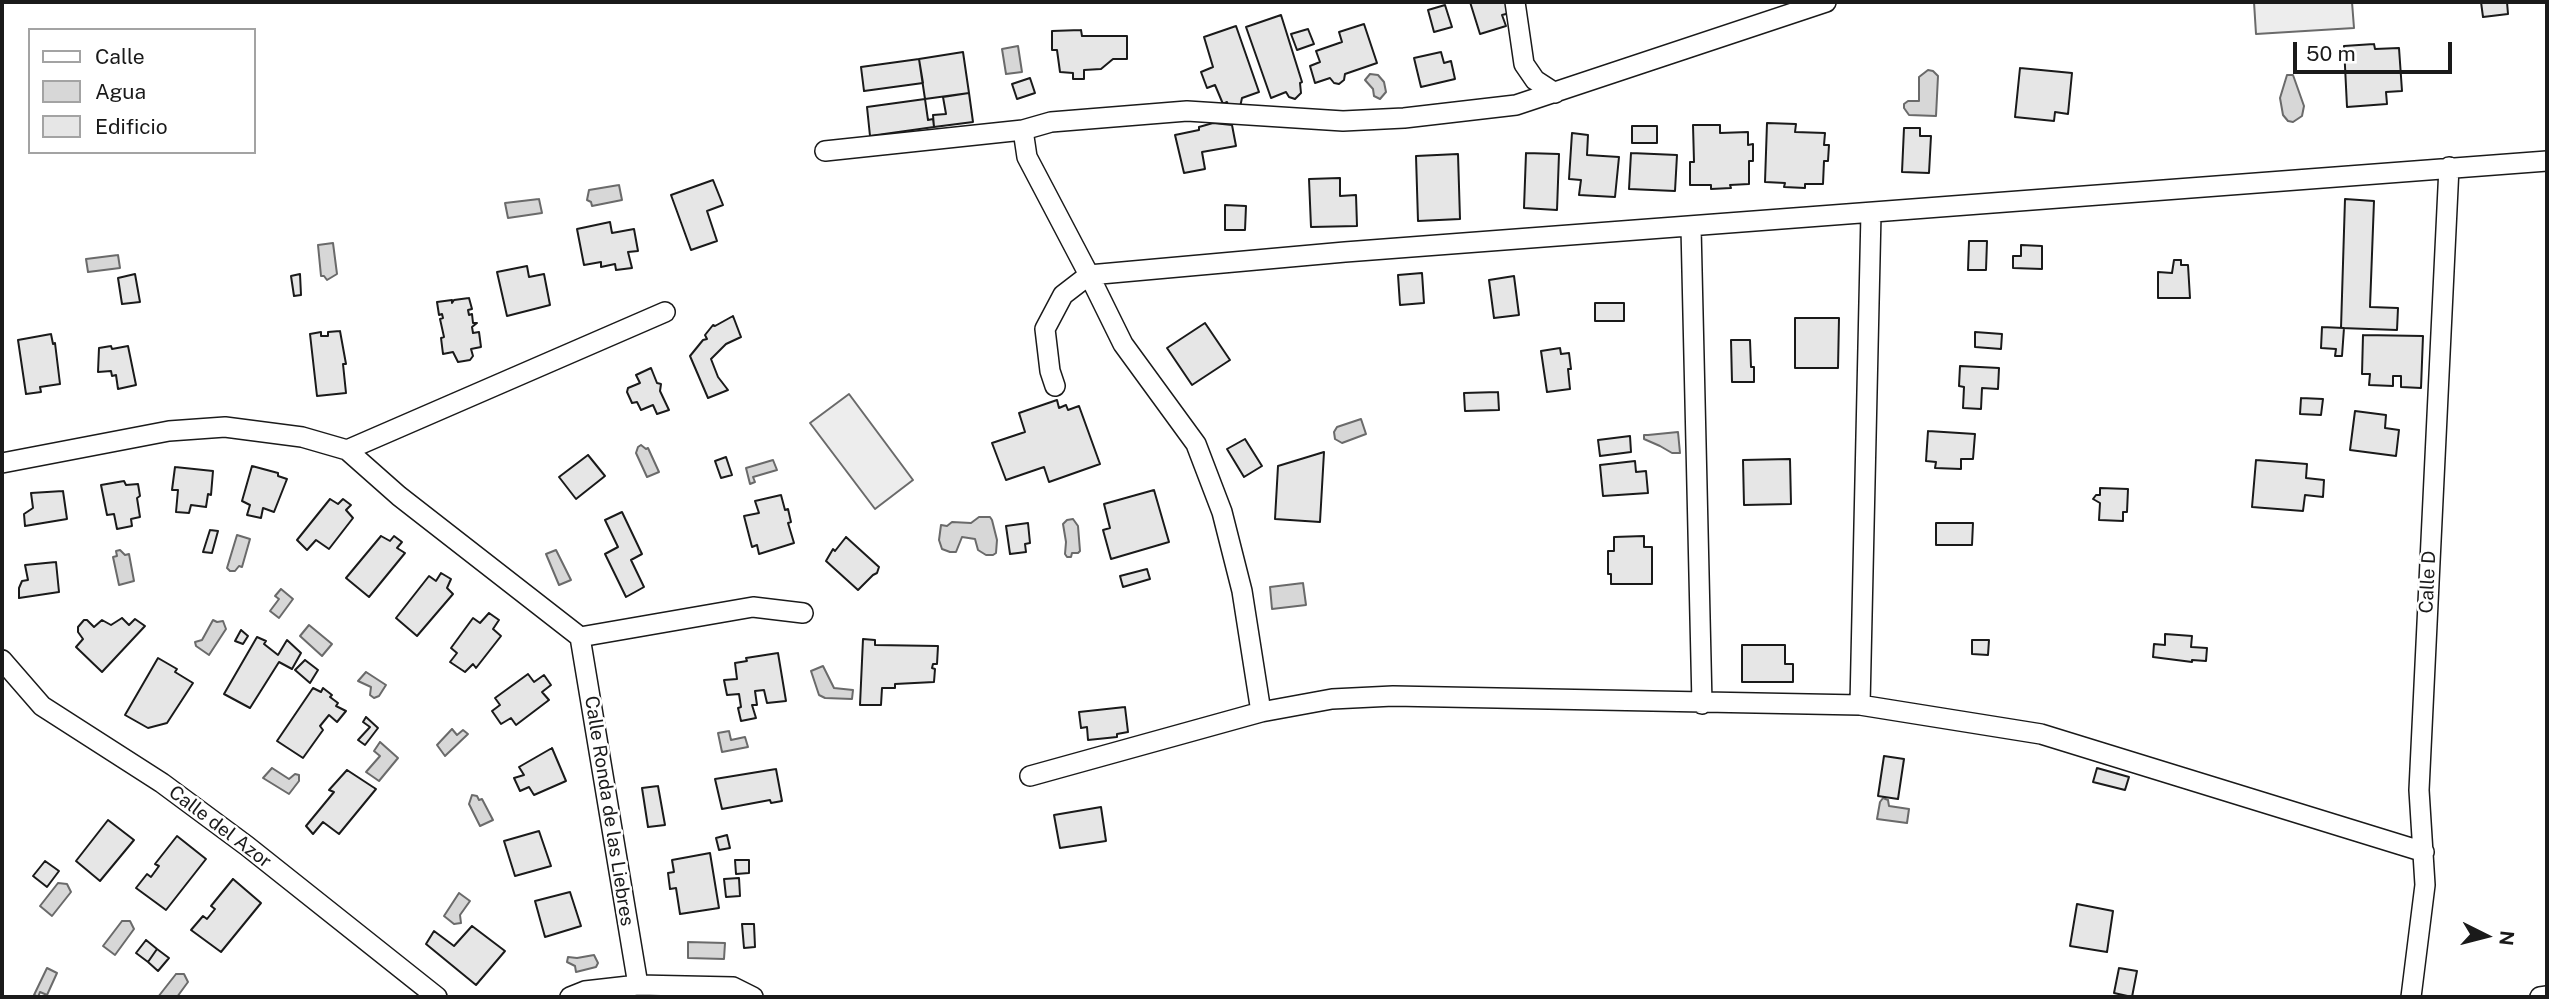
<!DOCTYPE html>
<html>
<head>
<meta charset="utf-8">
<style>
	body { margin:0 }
	#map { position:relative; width:2549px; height:999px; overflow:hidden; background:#fff; font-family:"Public Sans",sans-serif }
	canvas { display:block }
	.frame { position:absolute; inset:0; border:4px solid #1a1a1a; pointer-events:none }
	.legend { position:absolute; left:28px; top:28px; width:228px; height:126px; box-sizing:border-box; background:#fff; border:2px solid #a3a3a3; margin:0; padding:9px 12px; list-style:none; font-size:21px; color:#1a1a1a }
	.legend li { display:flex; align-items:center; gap:14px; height:35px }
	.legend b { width:35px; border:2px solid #a3a3a3 }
	.north { position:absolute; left:2451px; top:901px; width:70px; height:70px; -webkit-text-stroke:5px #fff; paint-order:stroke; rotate:96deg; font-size:19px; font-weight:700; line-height:28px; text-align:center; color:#1a1a1a }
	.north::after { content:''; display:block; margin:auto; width:24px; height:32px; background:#1a1a1a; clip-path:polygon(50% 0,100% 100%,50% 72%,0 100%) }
	.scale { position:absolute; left:2293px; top:42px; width:159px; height:32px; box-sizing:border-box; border:4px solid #1a1a1a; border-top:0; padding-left:9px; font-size:21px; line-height:24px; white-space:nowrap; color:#1a1a1a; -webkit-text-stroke:5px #fff; paint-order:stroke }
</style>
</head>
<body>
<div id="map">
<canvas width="2549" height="999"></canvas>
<div class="frame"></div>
<ul class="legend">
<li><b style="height:9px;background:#fff"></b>Calle</li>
<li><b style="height:19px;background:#d7d7d7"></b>Agua</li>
<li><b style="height:19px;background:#e6e6e6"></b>Edificio</li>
</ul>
<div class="north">N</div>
<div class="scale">50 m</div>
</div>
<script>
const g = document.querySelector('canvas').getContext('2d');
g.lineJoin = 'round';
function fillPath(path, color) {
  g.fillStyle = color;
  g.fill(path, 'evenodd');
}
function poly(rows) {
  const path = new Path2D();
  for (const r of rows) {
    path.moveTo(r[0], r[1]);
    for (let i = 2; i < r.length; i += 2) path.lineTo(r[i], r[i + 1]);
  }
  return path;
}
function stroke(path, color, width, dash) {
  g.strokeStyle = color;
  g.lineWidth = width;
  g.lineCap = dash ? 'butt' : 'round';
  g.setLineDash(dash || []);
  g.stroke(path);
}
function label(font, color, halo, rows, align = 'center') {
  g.font = font + ' "Public Sans",sans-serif';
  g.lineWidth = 5;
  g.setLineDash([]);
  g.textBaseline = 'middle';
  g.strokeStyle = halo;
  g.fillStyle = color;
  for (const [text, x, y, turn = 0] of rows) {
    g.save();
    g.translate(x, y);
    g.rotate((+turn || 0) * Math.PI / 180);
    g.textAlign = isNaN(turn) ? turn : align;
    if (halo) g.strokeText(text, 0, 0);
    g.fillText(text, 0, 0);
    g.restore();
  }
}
const built = poly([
	[2254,2,2352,2,2354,28,2256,34,2254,2],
	[849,394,913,480,875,509,810,423,849,394]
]);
const water = poly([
	[1018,46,1022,72,1006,74,1002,49,1018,46],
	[1928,70,1933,71,1938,76,1936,116,1909,115,1904,108,1904,104,1908,101,1919,101,1919,77,1928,70],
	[1370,74,1378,75,1384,82,1386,92,1380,99,1374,96,1373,89,1365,80,1370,74],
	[2287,75,2293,75,2304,106,2302,116,2293,122,2288,121,2283,115,2280,98,2287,75],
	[619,185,622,200,592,206,591,202,587,200,589,190,619,185],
	[539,199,542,213,508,218,505,203,539,199],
	[333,243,337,274,327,280,324,276,321,276,318,245,333,243],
	[118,255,120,268,88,272,86,259,118,255],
	[1361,419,1366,434,1342,443,1335,439,1334,432,1337,427,1361,419],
	[1678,432,1680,453,1672,453,1660,446,1644,439,1644,435,1648,435,1678,432],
	[641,445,646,449,648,448,659,472,647,477,636,453,638,447,641,445],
	[773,460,777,470,753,477,755,482,750,484,746,468,773,460],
	[979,517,990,517,992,520,997,540,996,553,993,555,986,555,978,550,975,539,962,537,956,552,950,552,942,549,939,540,941,525,947,526,952,522,971,523,979,517],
	[1073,519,1078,526,1080,551,1078,553,1072,553,1071,557,1067,557,1065,554,1066,542,1063,524,1067,520,1073,519],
	[237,535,250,539,242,567,239,566,235,571,230,571,227,568,237,535],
	[120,550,125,555,129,554,134,581,119,585,113,557,117,556,116,551,120,550],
	[556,550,571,580,559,585,546,554,556,550],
	[1303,583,1306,605,1272,609,1270,587,1303,583],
	[281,589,293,599,279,618,270,611,279,599,275,596,281,589],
	[213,620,217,622,223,621,226,629,209,655,196,646,195,642,202,640,213,620],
	[309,625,332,644,322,656,300,636,309,625],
	[823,666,834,688,853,690,852,699,825,698,819,695,811,671,823,666],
	[366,672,386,685,379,696,374,698,370,695,371,687,358,681,366,672],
	[452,729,457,735,463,730,468,734,445,756,437,745,452,729],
	[729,731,731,740,745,737,748,747,722,752,718,733,729,731],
	[380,742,398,758,379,781,366,772,380,756,374,751,380,742],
	[272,768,289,779,295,774,299,775,299,781,289,794,263,778,272,768],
	[472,795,477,796,479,800,482,799,493,820,480,826,469,804,472,795],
	[1883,798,1888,800,1889,806,1909,809,1907,823,1877,819,1880,802,1883,798],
	[58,883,67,884,71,892,52,916,40,906,58,883],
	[459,893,470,901,460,915,461,923,454,924,444,916,459,893],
	[122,921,130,921,134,929,115,955,103,946,122,921],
	[688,942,725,943,724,959,688,958,688,942],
	[594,955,598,963,596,967,576,972,575,966,567,962,568,957,577,958,594,955],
	[47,968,57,973,47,995,40,992,38,997,34,995,47,968],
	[176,974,184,974,188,982,177,997,158,997,176,974]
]);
const building = poly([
	[1470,2,1511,2,1514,12,1502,15,1506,26,1480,34,1470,2],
	[2481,2,2507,2,2508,14,2483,17,2481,2],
	[1445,5,1452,27,1434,32,1428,10,1445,5],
	[1281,15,1302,82,1300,83,1301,93,1295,99,1289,97,1286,92,1271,98,1246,27,1281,15],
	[1364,24,1377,63,1345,74,1344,80,1339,84,1334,83,1330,78,1315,83,1310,66,1320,62,1316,51,1342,42,1339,32,1364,24],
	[1236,26,1259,92,1242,98,1240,107,1229,107,1227,102,1223,104,1215,85,1207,88,1201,72,1213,67,1204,37,1236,26],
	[1308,29,1314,44,1297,50,1291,34,1308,29],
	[1081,30,1082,36,1127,36,1127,59,1113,59,1101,69,1084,70,1084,79,1073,79,1073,73,1060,72,1057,50,1052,50,1052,31,1081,30],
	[2374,44,2375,49,2399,48,2402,91,2386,92,2387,104,2347,107,2344,46,2374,44],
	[963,52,969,93,925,99,919,59,963,52],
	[1441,52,1444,63,1451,61,1455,79,1421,87,1414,58,1441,52],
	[919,59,923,83,864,91,861,67,919,59],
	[2020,68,2072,73,2068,114,2055,112,2054,121,2015,117,2020,68],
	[1030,78,1035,93,1017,99,1012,84,1030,78],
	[969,93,973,122,934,127,933,115,946,114,943,97,969,93],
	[925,99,928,120,933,119,934,127,870,136,867,107,925,99],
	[1213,123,1232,125,1236,146,1202,152,1205,169,1184,173,1175,135,1199,130,1199,127,1213,123],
	[1767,123,1796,124,1795,132,1825,133,1824,145,1829,145,1828,161,1824,161,1823,184,1805,184,1805,188,1784,187,1785,183,1765,182,1767,123],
	[1693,125,1720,125,1720,133,1748,132,1748,145,1753,144,1753,161,1749,161,1749,184,1730,185,1731,188,1711,189,1711,185,1690,185,1690,162,1694,162,1693,125],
	[1632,126,1657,126,1657,143,1632,143,1632,126],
	[1904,128,1920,128,1920,136,1931,136,1929,173,1902,172,1904,128],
	[1572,133,1588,135,1587,155,1619,157,1615,197,1579,195,1581,180,1569,179,1572,133],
	[1526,153,1559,154,1557,210,1524,208,1526,153],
	[1631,153,1677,155,1675,191,1629,189,1631,153],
	[1458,154,1460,219,1418,221,1416,156,1458,154],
	[1340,178,1340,196,1356,195,1357,226,1311,227,1309,179,1340,178],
	[713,180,723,205,707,211,717,241,691,250,671,195,713,180],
	[2345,199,2374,201,2370,307,2398,308,2397,330,2341,328,2345,199],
	[1225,205,1246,206,1245,230,1225,230,1225,205],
	[610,222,612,233,634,229,638,251,628,252,632,268,616,270,615,264,601,267,601,262,584,265,577,229,610,222],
	[1969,241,1987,241,1986,270,1968,270,1969,241],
	[2021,245,2042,246,2042,269,2013,268,2013,256,2021,256,2021,245],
	[2174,260,2181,260,2181,265,2188,265,2190,298,2158,298,2158,272,2172,273,2174,260],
	[527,266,529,277,544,274,550,305,507,316,497,272,527,266],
	[1422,273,1424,303,1400,305,1398,275,1422,273],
	[135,274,140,302,122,304,118,278,135,274],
	[300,274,301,295,294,296,291,276,300,274],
	[1514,276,1519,315,1494,318,1489,280,1514,276],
	[469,298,472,309,468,310,469,315,472,314,473,323,477,323,472,327,473,333,479,332,481,347,471,349,473,356,470,360,458,362,453,352,443,354,441,338,444,337,440,319,443,318,442,314,439,315,437,302,452,300,452,303,454,300,469,298],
	[1595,303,1624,303,1624,321,1595,321,1595,303],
	[733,316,741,337,726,344,711,359,718,377,728,390,708,398,690,356,703,340,707,339,705,335,713,325,715,326,733,316],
	[1795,318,1839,318,1838,368,1795,368,1795,318],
	[1205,323,1230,360,1192,385,1167,348,1205,323],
	[2322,327,2344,328,2342,356,2335,356,2336,349,2321,348,2322,327],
	[340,331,346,364,343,364,346,393,317,396,310,334,321,332,321,336,328,336,328,332,340,331],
	[1975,332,2002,334,2001,349,1975,347,1975,332],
	[51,334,53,344,55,343,60,384,40,387,41,392,26,394,18,340,51,334],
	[2363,335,2423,336,2421,388,2401,387,2401,376,2393,376,2393,386,2369,385,2370,374,2362,374,2363,335],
	[1731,340,1750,340,1751,367,1754,367,1754,382,1732,382,1731,340],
	[111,346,112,349,128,346,136,385,118,389,116,375,112,376,111,371,98,372,99,348,111,346],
	[1560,348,1561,354,1569,353,1571,369,1568,369,1570,389,1547,392,1541,351,1560,348],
	[1960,366,1999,368,1998,389,1982,388,1981,409,1963,408,1964,387,1959,386,1960,366],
	[651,368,657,383,661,384,660,391,669,410,657,414,653,405,641,410,637,402,632,403,627,392,628,388,640,383,636,375,651,368],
	[1498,392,1499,410,1465,411,1464,393,1498,392],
	[2301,398,2323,399,2321,415,2300,414,2301,398],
	[1057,400,1059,408,1066,405,1068,410,1079,406,1100,464,1049,482,1044,467,1006,480,992,443,1025,432,1019,413,1057,400],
	[2355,411,2386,415,2385,428,2399,430,2396,456,2350,450,2355,411],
	[1928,431,1975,434,1973,459,1961,459,1961,469,1935,468,1936,462,1926,461,1928,431],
	[1630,436,1631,452,1600,456,1598,440,1630,436],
	[1245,439,1262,466,1244,477,1227,449,1245,439],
	[1324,452,1320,522,1275,519,1278,466,1324,452],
	[588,455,605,476,576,499,559,477,588,455],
	[726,457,732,475,721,478,715,461,726,457],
	[1790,459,1791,504,1744,505,1743,460,1790,459],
	[2256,460,2307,464,2306,478,2324,480,2323,497,2305,495,2303,511,2252,507,2256,460],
	[1635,461,1636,472,1646,471,1648,493,1603,496,1600,465,1635,461],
	[252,466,278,473,278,476,287,479,274,512,263,508,261,518,247,515,250,505,242,501,252,466],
	[175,467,213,471,211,495,208,494,206,507,191,505,189,513,176,512,178,490,172,490,175,467],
	[124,481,126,485,138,484,140,496,137,498,140,517,131,519,132,526,117,529,114,514,107,515,101,485,124,481],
	[2100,488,2128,489,2127,512,2123,512,2123,521,2099,520,2100,503,2093,499,2096,495,2100,495,2100,488],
	[1154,490,1169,542,1111,559,1103,530,1110,528,1104,504,1154,490],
	[63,491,67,519,25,526,24,514,33,508,31,493,63,491],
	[781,495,785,510,788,509,791,522,788,523,794,543,759,554,757,545,752,547,744,516,759,513,755,501,781,495],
	[330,499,338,504,343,499,351,505,346,510,353,518,329,549,316,540,307,550,297,540,330,499],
	[622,512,642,554,631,560,644,587,626,597,605,554,618,547,605,520,622,512],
	[1028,523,1030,543,1025,544,1026,552,1010,554,1006,526,1028,523],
	[1936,523,1973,523,1972,545,1936,545,1936,523],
	[210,530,218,531,212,553,203,552,210,530],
	[381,536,390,541,394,536,402,542,397,548,405,553,369,597,346,578,381,536],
	[1644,536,1644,547,1652,547,1652,584,1611,584,1611,574,1608,574,1608,551,1614,551,1614,537,1644,536],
	[846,537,879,567,877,573,873,575,858,590,826,561,833,549,835,551,846,537],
	[56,562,59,592,19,598,19,588,22,581,28,580,25,565,56,562],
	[1147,569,1150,579,1123,587,1120,576,1147,569],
	[441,573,451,579,447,588,453,594,417,636,396,618,429,576,436,581,441,573],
	[489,613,499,620,493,629,501,636,476,668,473,664,465,672,450,662,457,653,451,648,473,618,480,623,489,613],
	[122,618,129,625,135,619,145,626,102,672,76,647,83,639,78,632,78,627,84,620,87,620,94,627,102,620,111,625,122,618],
	[241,630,248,636,243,644,235,641,241,630],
	[2165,634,2192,636,2191,647,2207,648,2206,661,2192,660,2192,662,2153,657,2154,644,2165,645,2165,634],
	[257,637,266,641,264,644,278,655,287,640,301,653,292,669,279,662,250,708,224,694,257,637],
	[863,639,875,640,875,645,938,646,937,664,933,664,932,668,935,669,934,682,895,684,895,688,882,688,881,705,860,705,863,639],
	[1972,640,1989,640,1988,655,1972,654,1972,640],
	[1742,645,1785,645,1785,664,1793,664,1793,682,1742,682,1742,645],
	[778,653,786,701,767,703,764,690,755,691,757,705,752,705,756,718,741,721,738,708,741,707,739,694,727,695,724,680,737,679,735,663,747,661,746,658,778,653],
	[158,658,177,669,175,672,193,683,167,723,148,728,125,715,158,658],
	[305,660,318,670,310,683,295,670,305,660],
	[528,674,534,682,544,675,551,685,542,692,549,700,516,725,511,718,501,724,492,711,500,705,495,698,528,674],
	[313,688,321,692,323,688,332,695,330,697,338,703,336,706,346,711,337,722,329,715,320,726,323,730,303,758,277,741,313,688],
	[1125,707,1128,732,1117,734,1117,737,1088,740,1087,727,1081,728,1079,712,1125,707],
	[366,717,378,728,365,745,358,740,370,727,363,722,366,717],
	[552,748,566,781,534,795,529,787,520,791,514,778,524,775,519,767,552,748],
	[1884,756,1904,759,1898,799,1878,796,1884,756],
	[2097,768,2129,777,2125,790,2093,782,2097,768],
	[776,769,782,801,771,803,770,800,722,809,715,779,776,769],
	[347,770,376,789,339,834,323,822,313,834,306,826,334,792,329,790,347,770],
	[658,786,665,825,648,827,642,788,658,786],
	[1101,807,1106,841,1060,848,1054,815,1101,807],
	[108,820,134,840,100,881,76,861,108,820],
	[539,831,551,866,515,876,504,841,539,831],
	[727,835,730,848,719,850,716,838,727,835],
	[177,836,206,859,166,910,136,888,147,874,151,877,159,866,155,864,177,836],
	[710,853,719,908,680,914,676,888,670,889,668,873,674,872,672,860,710,853],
	[735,860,749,860,749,873,736,874,735,860],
	[45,861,59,871,47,887,33,876,45,861],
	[739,878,740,896,726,897,724,879,739,878],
	[233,879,261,903,221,952,191,930,203,916,207,919,215,909,211,906,233,879],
	[570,892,581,926,545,937,535,901,570,892],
	[2077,904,2113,911,2107,952,2070,946,2077,904],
	[742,924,754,924,755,947,744,948,742,924],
	[472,926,505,951,476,985,426,944,434,931,454,946,472,926],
	[146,940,157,949,148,962,136,953,146,940],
	[157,949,169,958,158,971,148,962,157,949],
	[2119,968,2137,971,2132,997,2114,993,2119,968]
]);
const minor = poly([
	[1515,2,1524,64,1535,80,1555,93],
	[825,151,1023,130],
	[1691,227,1702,704],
	[1055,386,1050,371,1045,329,1063,295,1089,275,1027,157,1023,130,1051,122,1187,111,1343,121,1404,118,1516,105,1826,2],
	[347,450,665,312],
	[2,463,169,431,225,427,302,437,347,450,399,496,580,637,638,985],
	[580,637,753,607,803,613],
	[2,660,42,706,162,783,247,846,437,997],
	[1860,705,1871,213],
	[1030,776,1261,712],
	[2424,852,2041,734,1860,705,1393,696,1332,699,1261,712,1242,591,1222,512,1196,444,1123,344,1089,275,1345,252,2547,161],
	[570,997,585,991,638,985,733,987,753,997],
	[2411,997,2425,885,2419,790,2449,167],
	[2540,997,2547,996]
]);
const streetNames = [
	["Calle D",2428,582,-87],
	["Calle Ronda de las Liebres",609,811,81],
	["Calle del Azor",220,827,37]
];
fillPath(built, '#ededed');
stroke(built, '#6a6a6a', 2);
fillPath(water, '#d7d7d7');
stroke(water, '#6a6a6a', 2);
fillPath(building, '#e6e6e6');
stroke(building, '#1a1a1a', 2);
stroke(minor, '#1a1a1a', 22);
stroke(minor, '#fff', 19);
label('19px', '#1a1a1a', '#fff', streetNames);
</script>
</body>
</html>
